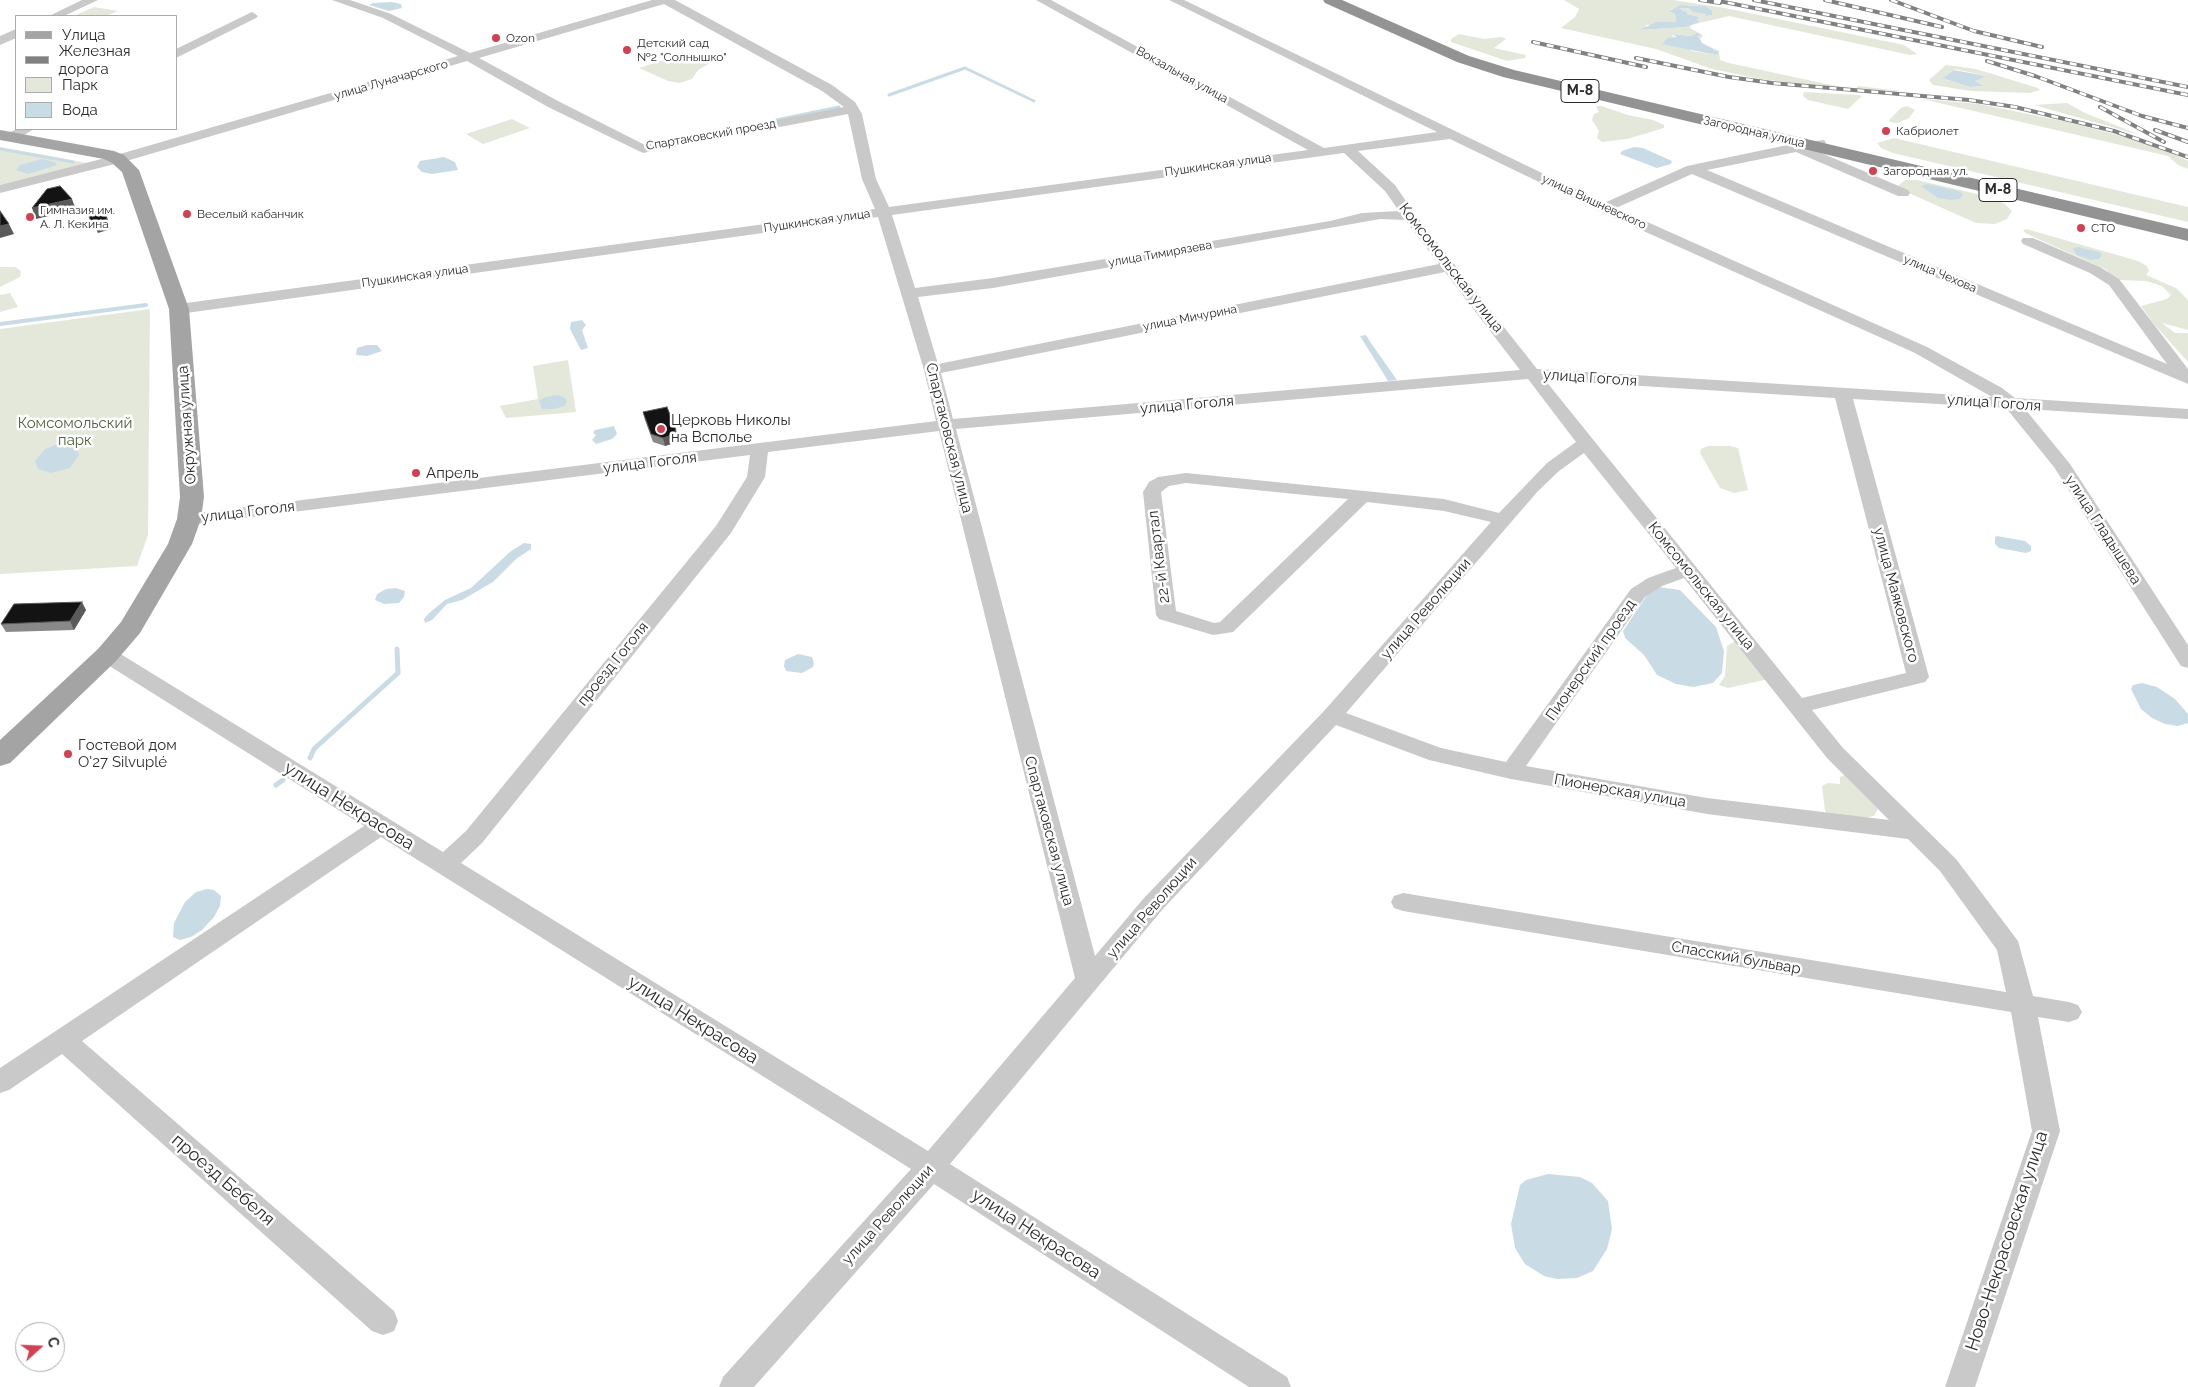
<!DOCTYPE html>
<html>
<head>
<meta charset="utf-8">
<style>
	body { margin:0 }
	#map { position:relative; width:2188px; height:1387px; overflow:hidden; background:#fff; font-family:Raleway,sans-serif }
	canvas { display:block }
	.legend { position:absolute; left:15px; top:15px; width:162px; height:115px; box-sizing:border-box; background:#fff; border:1px solid #ababab; margin:0; padding:6px 9px; list-style:none; font-size:15px; color:#2c2c2c }
	.legend li { display:flex; align-items:center; gap:10px; height:25px }
	.legend b { width:25px; border:1px solid #ababab }
	.north { position:absolute; left:15px; top:1322px; width:50px; height:50px; box-sizing:border-box; background:#fff; border:1px solid #ababab; border-radius:50%; rotate:70deg; font-size:14px; font-weight:700; line-height:20px; text-align:center; color:#2c2c2c }
	.north::after { content:''; display:block; margin:auto; width:18px; height:22px; background:#d04151; clip-path:polygon(50% 0,100% 100%,50% 72%,0 100%) }
</style>
</head>
<body>
<div id="map">
<canvas width="2188" height="1387"></canvas>
<ul class="legend">
<li><b style="height:6px;background:#a4a4a4"></b>Улица</li>
<li><b style="height:6px;background:#818181"></b>Железная дорога</li>
<li><b style="height:14px;background:#e3e8db"></b>Парк</li>
<li><b style="height:14px;background:#c9dce6"></b>Вода</li>
</ul>
<div class="north">С</div>
</div>
<script>
const g = document.querySelector('canvas').getContext('2d');
g.lineJoin = 'round';
function fillPath(path, color) {
  g.fillStyle = color;
  g.fill(path, 'evenodd');
}
function poly(rows) {
  const path = new Path2D();
  for (const r of rows) {
    path.moveTo(r[0], r[1]);
    for (let i = 2; i < r.length; i += 2) path.lineTo(r[i], r[i + 1]);
  }
  return path;
}
function stroke(path, color, width, dash) {
  g.strokeStyle = color;
  g.lineWidth = width;
  g.lineCap = dash ? 'butt' : 'round';
  g.setLineDash(dash || []);
  g.stroke(path);
}
function label(font, color, halo, rows, align = 'center') {
  g.font = font + ' Raleway,sans-serif';
  g.lineWidth = 5;
  g.setLineDash([]);
  g.textBaseline = 'middle';
  g.strokeStyle = halo;
  g.fillStyle = color;
  for (const [text, x, y, turn = 0] of rows) {
    g.save();
    g.translate(x, y);
    g.rotate((+turn || 0) * Math.PI / 180);
    g.textAlign = isNaN(turn) ? turn : align;
    if (halo) g.strokeText(text, 0, 0);
    g.fillText(text, 0, 0);
    g.restore();
  }
}
const green = poly([
	[1564,0,1673,0,1725,8,1904,45,1917,54,1910,55,1729,16,1691,25,1690,28,1703,35,1700,40,1702,43,1719,51,1720,60,1729,63,1845,88,1856,89,1858,86,1901,91,1857,90,1760,79,1712,69,1656,49,1561,28,1575,17,1579,9],
	[1680,5,1704,6,1712,11,1711,15,1706,16,1707,14,1696,12,1688,8,1679,8,1687,12,1687,14,1700,17,1697,20,1700,22,1686,27,1641,30,1646,28,1646,25,1653,25,1656,22,1676,22,1675,14,1670,10],
	[1697,33,1702,43,1717,51,1716,55,1692,51,1689,48,1662,44,1666,39,1677,37,1672,36,1673,34,1691,36],
	[94,7,118,11,106,16,74,16],
	[1459,34,1484,39,1502,37,1506,39,1494,48,1526,55,1525,58,1507,61,1451,42,1451,39],
	[673,57,697,59,710,63,698,70,692,79,680,83,668,81,639,68],
	[1946,65,1976,69,2038,88,2040,90,2030,93,1971,91,1933,85,1929,80],
	[1955,69,1982,75,1975,81,1984,86,1970,87,1942,78],
	[1804,92,1859,95,1862,96,1848,109,1808,100,1803,96],
	[1922,99,1979,104,2063,121,2122,136,2171,153,2188,161,2188,169,2178,165,2168,156],
	[2067,103,2085,113,2140,135,2034,105],
	[1596,106,1601,106,1628,115,1653,120,1664,125,1664,128,1627,139,1602,142,1597,138,1599,131,1592,120,1594,114,1599,112],
	[1907,106,1915,110,1909,118,1897,123,1890,122,1889,120,1901,108],
	[512,119,530,128,483,144,466,134],
	[1894,138,2188,207,2188,222,1893,153,1881,148,1877,143],
	[0,147,45,155,87,163,0,185],
	[1905,180,1917,180,1990,197,2005,204,2012,211,2007,219,1995,224,1976,223,1902,190,1898,186],
	[2026,229,2138,261,2147,266,2149,271,2146,275,2176,288,2188,300,2188,330,2162,323,2175,333,2188,333,2188,362,2153,323,2141,306,2167,299,2171,295,2162,286,2146,281,2118,280,2105,269,2027,234,2023,231],
	[0,267,15,267,21,271,20,277,0,287],
	[10,293,18,307,0,312,0,295],
	[150,309,148,535,137,566,0,574,0,329],
	[568,360,576,412,506,418,500,406,538,399,533,366],
	[1708,446,1730,446,1738,448,1748,490,1734,493,1720,488,1700,453,1701,449],
	[1735,641,1769,679,1728,688,1719,685,1725,676,1727,646],
	[1844,775,1878,809,1874,816,1864,818,1829,814,1825,811,1822,786,1828,783,1840,784,1840,777]
]);
const water = poly([
	[392,2,401,4,402,8,389,11,369,5,373,3],
	[1680,5,1705,6,1712,11,1712,15,1706,16,1706,14,1693,12,1688,8,1679,8,1687,12,1687,14,1700,17,1697,20,1700,22,1686,27,1640,30,1656,22,1676,22,1675,14,1669,11],
	[1697,33,1700,35,1698,36,1702,43,1719,52,1716,55,1662,44,1667,38,1677,37,1672,34,1691,36],
	[1954,70,1981,75,1984,77,1975,81,1984,86,1970,87,1942,78],
	[1634,147,1643,148,1672,161,1671,164,1657,168,1620,154,1622,151],
	[444,157,455,162,458,170,432,174,422,172,417,167,420,161],
	[42,159,54,162,57,165,28,174,16,170,20,165],
	[1927,184,1958,191,1963,194,1960,199,1951,200,1938,198,1921,186],
	[2078,247,2099,252,2102,255,2099,259,2091,260,2077,255,2073,249],
	[582,320,586,325,582,330,588,348,581,350,570,329,571,322],
	[1366,335,1371,343,1397,380,1388,381,1360,336],
	[367,345,377,345,382,351,367,356,356,355,357,348],
	[558,395,565,398,567,402,565,406,554,409,542,409,539,401,545,397],
	[614,426,617,434,612,439,596,444,592,440,596,435,593,433,595,430],
	[63,442,76,445,79,455,70,468,51,473,38,469,35,461,45,449],
	[1997,536,2025,541,2031,546,2031,551,2026,553,1999,548,1995,544,1995,537],
	[524,543,531,544,531,549,516,559,493,582,462,600,447,604,432,620,425,623,424,619,428,614,445,600,471,588,511,551],
	[1659,587,1680,590,1716,627,1724,651,1722,673,1713,683,1693,687,1676,684,1657,675,1644,655,1625,638,1623,631,1649,592],
	[396,588,405,591,404,597,399,603,384,604,375,600,377,594,386,589],
	[798,654,812,657,814,663,813,667,802,673,786,671,784,666,785,660],
	[2142,683,2157,687,2175,699,2188,714,2188,723,2178,726,2165,724,2152,718,2141,709,2131,689,2133,685],
	[207,889,214,890,221,896,220,906,214,917,202,930,191,937,180,940,173,937,174,923,185,902,196,892],
	[1548,1174,1580,1177,1592,1183,1608,1201,1612,1229,1607,1249,1593,1271,1577,1278,1557,1279,1544,1276,1525,1264,1515,1248,1511,1224,1520,1185,1526,1180]
]);
const streamFar2 = poly([
	[889,95,965,68,1034,101],
	[771,121,839,107],
	[0,149,73,162]
]);
const streamFar1 = poly([
	[0,324,146,305]
]);
const stream = poly([
	[310,758,314,749,398,673,397,649],
	[276,785,283,780]
]);
const minor = poly([
	[82,0,98,0,64,16,49,16,82,0],
	[332,0,350,0,391,14,470,53,652,0,675,0,832,85,855,102,862,114,876,179,889,207,1308,150,1036,0,1051,0,1324,148,1437,132,1169,0,1184,0,1604,203,1687,166,1797,143,1824,140,1826,143,1824,146,1812,149,1908,190,1910,193,1908,196,1898,196,1796,152,1707,170,2167,364,2109,285,2090,273,2023,244,2021,241,2023,238,2033,238,2100,267,2119,279,2188,369,2188,384,1692,174,1616,208,1927,347,2002,388,2015,398,2188,409,2188,419,2025,409,2070,464,2188,645,2188,668,2181,666,2054,467,2006,408,1853,399,1929,677,1925,682,1812,710,1843,748,1956,859,2018,941,2033,996,2069,1002,2078,1005,2082,1012,2078,1019,2069,1022,2038,1017,2060,1131,1975,1387,1945,1387,2032,1131,2011,1012,1403,911,1394,908,1391,902,1394,896,1403,893,2006,992,1997,950,1940,871,1908,839,1707,814,1511,779,1429,760,1336,725,1162,910,950,1164,1287,1377,1291,1387,1249,1387,934,1184,754,1387,719,1387,723,1377,911,1169,381,837,82,1041,394,1311,398,1321,394,1331,383,1335,372,1331,62,1054,9,1090,0,1093,0,1068,364,826,100,660,97,655,100,650,107,648,114,650,443,852,466,831,716,526,747,477,750,455,189,525,182,523,180,519,182,515,936,421,924,370,878,217,179,314,171,309,179,304,875,209,862,179,848,114,643,153,548,107,467,61,123,162,0,193,0,185,113,156,458,56,383,18,332,0],
	[664,4,822,91,844,107,645,145,558,101,479,58,664,4],
	[1450,139,1599,211,1915,353,1992,397,1537,369,1414,213,1395,185,1358,151,1450,139],
	[1344,153,1385,191,1399,211,1362,213,1330,221,993,278,915,288,892,215,1344,153],
	[1380,219,1405,220,1439,264,938,364,918,297,993,288,1380,219],
	[1445,272,1520,370,953,419,941,373,1445,272],
	[1528,379,1576,442,1547,463,1499,513,1444,499,1186,473,1158,477,1149,482,1143,492,1156,615,1159,619,1213,635,1233,632,1367,502,1444,511,1491,522,1324,711,1144,898,1095,956,956,429,1528,379],
	[1545,380,1835,398,1906,673,1802,698,1545,380],
	[939,431,1075,978,928,1151,461,863,482,843,731,533,765,477,768,452,939,431],
	[1584,453,1676,568,1648,578,1631,589,1506,762,1441,748,1346,713,1538,491,1559,471,1584,453],
	[1186,483,1315,496,1348,499,1220,622,1214,623,1176,611,1161,492,1169,486,1186,483],
	[1684,578,1827,758,1889,820,1707,798,1526,766,1645,597,1662,586,1684,578],
	[252,12,258,16,256,18,176,58,176,49,252,12],
	[16,29,16,38,0,45,0,36,16,29],
	[17,129,34,129,16,140,6,140,4,137,6,134,17,129]
]);
const major = poly([
	[0,130,114,151,124,155,139,170,189,309,204,497,201,519,192,544,140,633,116,661,10,763,0,766,0,740,98,649,121,622,168,544,177,519,180,497,169,309,122,172,112,163,104,159,0,140,0,130]
]);
const highway = poly([
	[1323,0,1342,0,1469,56,1514,70,2188,229,2188,241,1503,77,1457,62,1325,3,1323,0]
]);
const rail = poly([
	[1700,0,1720,3],
	[1714,0,2188,95],
	[1754,0,2188,87],
	[1825,0,1942,27],
	[1891,0,1974,31,2042,47],
	[1533,42,1646,67],
	[1636,58,1729,77,1772,83,1969,100,2015,107,2114,131,2188,157],
	[1987,61,2035,76,2142,116,2188,128],
	[2100,107,2164,142],
	[2155,130,2188,142]
]);
const wall = poly([
	[643,412,676,430,678,438,671,444,665,446,653,442,645,420],
	[86,610,74,630,6,632,1,624]
]);
const shadedWall = poly([
	[72,199,76,210,36,219,32,208],
	[106,214,111,229,98,233,96,229],
	[9,224,14,234,0,238,0,226],
	[676,430,678,438,671,444,665,446,663,438],
	[82,602,86,610,74,630,70,621]
]);
const building = poly([
	[60,186,72,199,32,208,47,189,60,186],
	[104,210,109,226,96,229,91,223,88,213,104,210],
	[0,211,9,224,0,226,0,211],
	[667,407,676,430,669,436,663,438,651,434,643,412,667,407],
	[82,602,70,621,1,624,14,604,82,602]
]);
const markers = [
	[496,38,5,"#d04151"],
	[627,50,5,"#d04151"],
	[1886,131,5,"#d04151"],
	[1873,171,5,"#d04151"],
	[187,214,5,"#d04151"],
	[30,217,5,"#d04151"],
	[2081,228,5,"#d04151"],
	[661,429,5,"#d04151"],
	[416,473,5,"#d04151"],
	[68,754,5,"#d04151"]
];
const farPoinames = [
	["Ozon",506,38],
	["Детский сад",637,43],
	["№2 \"Солнышко\"",637,57],
	["Кабриолет",1896,131],
	["Загородная ул.",1883,171],
	["Гимназия им.",40,210],
	["А. Л. Кекина",40,224],
	["Веселый кабанчик",197,214],
	["СТО",2091,228]
];
const farStreetnames = [
	["Вокзальная улица",1182,75,29],
	["улица Луначарского",391,80,-16],
	["Загородная улица",1754,132,13],
	["Спартаковский проезд",711,135,-10],
	["Пушкинская улица",1218,165,-8],
	["улица Вишневского",1594,202,25],
	["Пушкинская улица",817,221,-8],
	["улица Тимирязева",1160,254,-10],
	["улица Чехова",1940,274,23],
	["Пушкинская улица",415,276,-8],
	["улица Мичурина",1190,318,-11]
];
const shields = [
	[1580,91,38],
	[1998,190,38]
];
const shieldNames = [
	["М-8",1580,91],
	["М-8",1998,190]
];
const streetNames = [
	["Комсомольская улица",1451,268,52],
	["улица Гоголя",1590,378,4],
	["улица Гоголя",1994,403,4],
	["улица Гоголя",1187,405,-5],
	["Окружная улица",187,425,-94],
	["Спартаковская улица",949,438,76],
	["улица Гоголя",650,463,-7],
	["улица Гоголя",248,512,-7],
	["улица Гладышева",2103,530,57],
	["22-й Квартал",1159,557,-97],
	["Комсомольская улица",1701,586,51],
	["улица Маяковского",1896,595,75],
	["улица Революции",1426,609,-49],
	["Пионерский проезд",1591,660,-55],
	["проезд Гоголя",613,664,-51],
	["Пионерская улица",1620,791,10],
	["Спартаковская улица",1049,831,75],
	["улица Революции",1152,908,-49],
	["Спасский бульвар",1736,958,10],
	["улица Революции",888,1215,-48]
];
const poiNames = [
	["Церковь Николы",671,420],
	["на Всполье",671,437],
	["Апрель",426,473],
	["Гостевой дом",78,745],
	["O'27 Silvuplé",78,762]
];
const parkNames = [
	["Комсомольский",75,423],
	["парк",75,440]
];
const nearStreetnames = [
	["улица Некрасова",349,806,32],
	["улица Некрасова",693,1020,32],
	["проезд Бебеля",223,1180,41],
	["улица Некрасова",1036,1234,33],
	["Ново-Некрасовская улица",2007,1241,-72]
];
fillPath(green, '#e3e8db');
fillPath(water, '#c9dce6');
stroke(streamFar2, '#c9dce6', 3);
stroke(streamFar1, '#c9dce6', 4);
stroke(stream, '#c9dce6', 5);
fillPath(minor, '#c9c9c9');
fillPath(major, '#a4a4a4');
fillPath(highway, '#939393');
stroke(rail, '#818181', 4);
stroke(rail, '#fff', 2.5, [7]);
fillPath(wall, '#898989');
fillPath(shadedWall, '#5a5a5a');
fillPath(building, '#131313');
stroke(building, '#5a5a5a', 1);
for (const [x, y, r, color] of markers) {
  const dot = new Path2D();
  dot.arc(x, y, r, 0, 2 * Math.PI);
  g.fillStyle = color;
  g.fill(dot);
  stroke(dot, '#fff', 2);
}
label('12px', '#2c2c2c', '#fff', farPoinames, 'left');
label('12px', '#2c2c2c', '#fff', farStreetnames);
for (const [x, y, w] of shields) {
  const box = new Path2D();
  box.roundRect(x - w / 2, y - 11.5, w, 23, 4);
  g.fillStyle = '#fff';
  g.fill(box);
  stroke(box, '#2c2c2c', 1);
}
label('bold 14px', '#2c2c2c', null, shieldNames);
label('15px', '#2c2c2c', '#fff', streetNames);
label('15px', '#2c2c2c', '#fff', poiNames, 'left');
label('15px', '#51623f', '#fff', parkNames);
label('18px', '#2c2c2c', '#fff', nearStreetnames);
</script>
</body>
</html>
